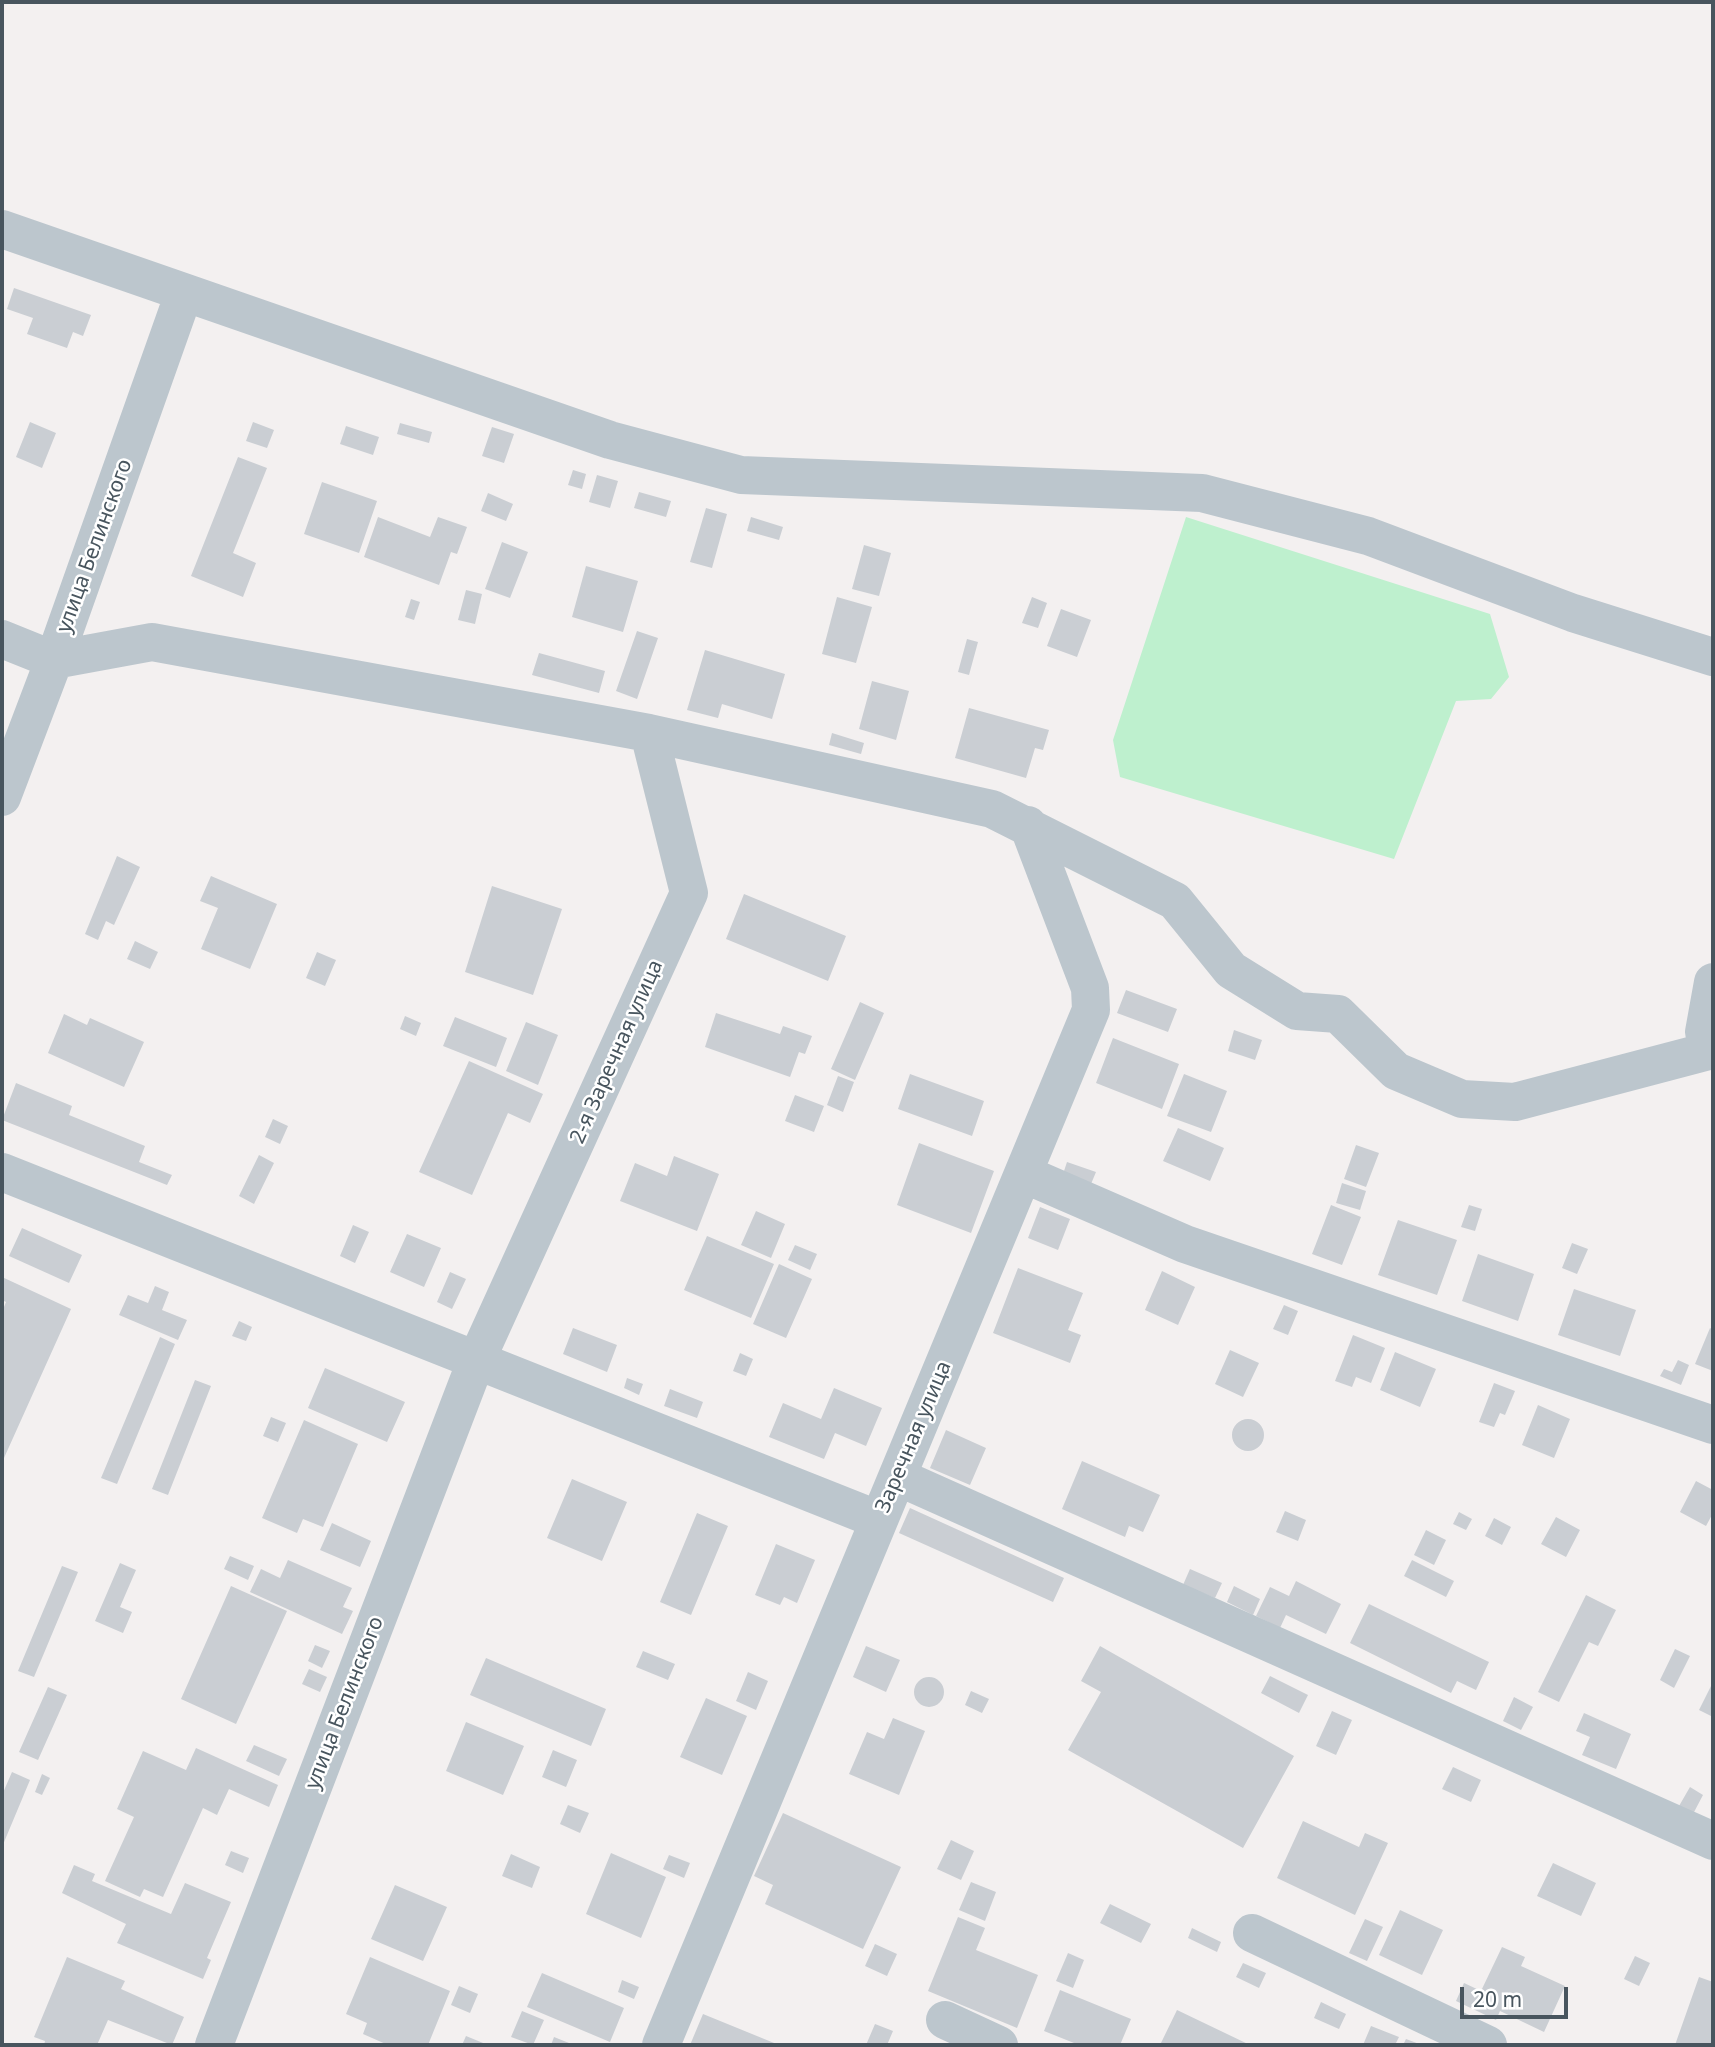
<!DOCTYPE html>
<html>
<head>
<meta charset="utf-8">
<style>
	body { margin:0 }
	#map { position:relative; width:1715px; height:2047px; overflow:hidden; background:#f3f0f0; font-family:"Noto Sans",sans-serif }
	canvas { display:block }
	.frame { position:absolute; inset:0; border:4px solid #48555e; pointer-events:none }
	.scale { position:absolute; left:1460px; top:1987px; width:108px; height:32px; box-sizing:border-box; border:4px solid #48555e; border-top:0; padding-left:9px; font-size:21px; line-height:24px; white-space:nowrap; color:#48555e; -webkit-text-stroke:5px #fff; paint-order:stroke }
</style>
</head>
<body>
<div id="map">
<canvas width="1715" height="2047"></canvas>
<div class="frame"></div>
<div class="scale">20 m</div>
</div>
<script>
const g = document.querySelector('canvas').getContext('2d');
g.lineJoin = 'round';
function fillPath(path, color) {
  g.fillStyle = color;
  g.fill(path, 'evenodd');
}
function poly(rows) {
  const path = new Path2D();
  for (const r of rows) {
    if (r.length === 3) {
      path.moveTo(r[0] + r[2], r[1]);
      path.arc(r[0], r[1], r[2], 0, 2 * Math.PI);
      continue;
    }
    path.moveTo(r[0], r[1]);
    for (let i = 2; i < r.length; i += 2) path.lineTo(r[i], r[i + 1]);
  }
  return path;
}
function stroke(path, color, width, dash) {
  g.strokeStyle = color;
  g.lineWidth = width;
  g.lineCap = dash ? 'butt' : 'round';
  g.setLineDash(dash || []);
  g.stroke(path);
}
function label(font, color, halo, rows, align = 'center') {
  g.font = font + ' "Noto Sans",sans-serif';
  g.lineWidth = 5;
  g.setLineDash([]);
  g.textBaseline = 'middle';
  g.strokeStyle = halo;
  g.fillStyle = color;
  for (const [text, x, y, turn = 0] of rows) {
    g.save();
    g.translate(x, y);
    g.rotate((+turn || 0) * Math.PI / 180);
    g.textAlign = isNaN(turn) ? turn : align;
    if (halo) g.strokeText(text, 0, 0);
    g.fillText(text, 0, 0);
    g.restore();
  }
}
const green = poly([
	[1186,517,1490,614,1509,677,1491,699,1456,701,1394,859,1120,777,1113,740]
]);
const building = poly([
	[14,288,91,315,83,336,73,332,67,348,27,334,33,318,7,309],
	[30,422,56,433,42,468,16,457],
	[253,422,274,430,267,448,246,441],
	[400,423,432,432,429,443,397,434],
	[346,426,379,437,373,455,340,444],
	[492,427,514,434,504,463,482,456],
	[238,457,267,468,233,553,256,563,243,597,191,576],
	[573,470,586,474,582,489,568,485],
	[597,475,618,481,610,508,589,502],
	[322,482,377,501,359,553,304,534],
	[639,492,671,501,666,517,634,508],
	[488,493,513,504,506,521,481,511],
	[706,508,727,514,712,568,690,562],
	[378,517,430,537,438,517,467,527,457,554,451,552,439,585,364,557],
	[751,517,783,527,779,540,747,531],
	[502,542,528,552,510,598,485,589],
	[864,545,891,553,879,596,852,589],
	[586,566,638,581,623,632,572,617],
	[466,590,482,594,475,624,458,620],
	[837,597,872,607,856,663,822,654],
	[1032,597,1047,603,1038,628,1022,623],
	[411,599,420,602,414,620,405,617],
	[1061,609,1091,620,1077,657,1047,646],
	[637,631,658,638,637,699,616,691],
	[967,639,978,642,969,675,958,672],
	[705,650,785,674,772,719,722,704,718,718,687,710],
	[539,653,605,671,599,693,532,675],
	[872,681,909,691,896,740,859,729],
	[969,708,1049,730,1043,750,1035,748,1026,778,955,758],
	[832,733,864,743,861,754,829,745],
	[117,856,140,867,114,925,106,921,98,940,85,934],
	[211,876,277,904,250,969,201,949,218,908,200,901],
	[492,886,562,909,533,995,465,972],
	[744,894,846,936,828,981,726,939],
	[135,941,158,952,150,969,127,959],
	[317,952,336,960,325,986,306,978],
	[1126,990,1177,1009,1168,1032,1117,1013],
	[860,1002,884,1013,855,1080,831,1069],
	[716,1013,780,1034,783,1026,812,1036,805,1054,799,1052,790,1077,705,1047],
	[64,1014,87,1025,90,1018,144,1042,124,1087,48,1053],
	[405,1016,421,1023,416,1036,400,1029],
	[455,1017,507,1038,496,1067,443,1046],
	[526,1022,558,1035,538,1085,506,1071],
	[1234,1030,1262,1040,1255,1060,1228,1051],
	[1113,1038,1179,1064,1162,1109,1096,1083],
	[469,1061,543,1094,530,1123,508,1113,472,1195,419,1172],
	[910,1074,984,1101,972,1136,898,1109],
	[1184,1074,1227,1091,1211,1132,1167,1116],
	[838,1076,854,1082,843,1112,827,1105],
	[16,1083,72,1106,69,1115,145,1146,139,1162,172,1175,167,1185,2,1120],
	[795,1095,824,1106,814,1132,785,1121],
	[273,1119,288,1126,280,1144,265,1137],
	[1178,1128,1224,1148,1210,1181,1163,1161],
	[919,1143,994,1171,971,1233,897,1205],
	[1356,1145,1379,1153,1366,1187,1344,1179],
	[259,1155,274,1163,254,1204,239,1196],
	[674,1156,719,1174,697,1231,620,1201,635,1163,667,1176],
	[1067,1162,1096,1172,1091,1184,1063,1174],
	[1342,1183,1366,1191,1360,1210,1336,1203],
	[1331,1205,1361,1217,1342,1265,1312,1254],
	[1469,1205,1482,1209,1475,1231,1461,1227],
	[1040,1207,1070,1219,1058,1250,1028,1238],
	[756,1211,785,1224,771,1258,741,1245],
	[1398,1220,1457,1240,1437,1295,1378,1275],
	[353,1225,369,1232,355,1263,340,1256],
	[22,1228,82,1255,69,1283,9,1256],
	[407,1234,441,1248,424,1287,390,1272],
	[707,1236,774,1264,751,1318,684,1290],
	[1572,1243,1588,1249,1577,1274,1562,1268],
	[795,1245,817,1254,810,1270,788,1260],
	[1478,1254,1534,1274,1518,1321,1462,1301],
	[779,1264,812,1279,786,1338,753,1324],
	[1018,1268,1083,1293,1068,1330,1081,1335,1070,1363,993,1333],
	[1162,1271,1195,1287,1178,1325,1145,1310],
	[450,1272,466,1279,452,1309,437,1302],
	[2,1277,71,1309,4,1458,2,1457,2,1312,6,1302,2,1300],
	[155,1286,169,1292,162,1310,187,1320,178,1340,119,1315,128,1295,148,1303],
	[1574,1289,1636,1310,1620,1356,1558,1335],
	[1284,1305,1298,1311,1288,1335,1273,1329],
	[239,1321,252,1327,246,1341,232,1336],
	[573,1328,617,1345,607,1372,563,1354],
	[1710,1328,1713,1330,1713,1371,1695,1364],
	[1353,1335,1385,1348,1371,1383,1356,1377,1352,1387,1335,1381],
	[160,1337,175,1344,117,1484,101,1478],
	[1230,1350,1259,1363,1243,1397,1215,1384],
	[1395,1352,1436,1369,1420,1407,1380,1390],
	[740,1353,753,1359,746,1376,733,1371],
	[1678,1360,1689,1365,1681,1385,1660,1376,1664,1369,1672,1372],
	[325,1368,405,1402,387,1442,308,1408],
	[627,1378,643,1384,639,1395,624,1388],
	[195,1380,211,1386,168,1495,152,1489],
	[1494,1383,1515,1391,1505,1415,1500,1413,1494,1427,1479,1422],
	[834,1388,882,1408,866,1446,835,1433,824,1459,769,1437,783,1403,821,1419],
	[670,1389,703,1402,697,1418,664,1406],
	[1538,1405,1570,1419,1554,1458,1522,1445],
	[271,1417,286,1423,278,1442,263,1436],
	[1248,1435,16],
	[304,1420,358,1444,323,1527,303,1519,297,1533,262,1518],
	[946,1430,986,1448,970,1485,930,1468],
	[1082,1461,1160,1495,1143,1532,1129,1526,1125,1537,1062,1509],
	[572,1479,627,1502,602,1561,547,1538],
	[1696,1481,1713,1490,1713,1513,1706,1526,1680,1512],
	[910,1508,1064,1578,1053,1602,899,1533],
	[1285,1511,1306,1520,1298,1541,1276,1532],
	[1459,1512,1472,1519,1466,1530,1453,1524],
	[697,1513,728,1526,691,1615,660,1602],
	[1556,1517,1580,1530,1566,1557,1541,1544],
	[1494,1518,1511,1527,1502,1545,1485,1536],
	[332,1523,371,1541,360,1567,320,1550],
	[1426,1530,1446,1540,1434,1565,1414,1555],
	[776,1544,815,1560,797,1603,784,1597,780,1605,755,1595],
	[230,1556,254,1566,248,1580,224,1569],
	[288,1560,352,1588,343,1607,353,1611,342,1634,250,1592,261,1569,280,1578],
	[1412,1560,1454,1581,1446,1597,1404,1576],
	[120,1563,136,1570,120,1607,132,1612,123,1633,95,1621],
	[62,1566,78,1572,34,1677,18,1671],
	[1190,1569,1222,1583,1215,1598,1183,1585],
	[1296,1581,1341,1604,1326,1634,1286,1615,1280,1628,1256,1616,1270,1587,1289,1596],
	[231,1586,287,1611,236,1724,181,1699],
	[1234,1586,1260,1599,1253,1615,1227,1602],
	[1586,1595,1616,1610,1598,1646,1589,1642,1559,1702,1538,1692],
	[1369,1604,1489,1662,1476,1690,1457,1681,1451,1693,1350,1643],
	[315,1645,330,1651,322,1668,308,1661],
	[866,1646,900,1660,886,1692,853,1677],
	[1100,1646,1294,1756,1243,1848,1068,1750,1101,1692,1081,1681],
	[1675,1649,1690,1656,1674,1688,1660,1680],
	[643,1651,675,1664,668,1680,636,1667],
	[486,1658,606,1709,591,1746,470,1695],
	[309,1669,327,1677,320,1692,302,1684],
	[748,1672,768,1681,756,1710,736,1701],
	[1270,1676,1308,1695,1299,1713,1261,1693],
	[929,1692,15],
	[1713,1682,1713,1717,1699,1710],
	[48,1687,67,1695,38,1760,19,1752],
	[971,1691,989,1699,982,1713,965,1705],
	[1514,1697,1533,1707,1521,1730,1503,1721],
	[706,1698,747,1716,722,1775,680,1757],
	[1332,1711,1352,1720,1336,1755,1316,1746],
	[1584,1713,1631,1734,1616,1769,1582,1755,1590,1737,1576,1731],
	[893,1718,925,1731,899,1795,849,1774,867,1732,884,1739],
	[466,1722,524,1746,503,1795,446,1771],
	[254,1745,287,1759,279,1776,246,1761],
	[196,1748,278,1785,269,1807,229,1789,217,1815,203,1808,163,1897,144,1889,140,1897,105,1881,134,1817,117,1809,143,1751,186,1770],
	[553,1750,577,1760,566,1787,542,1777],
	[1453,1767,1481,1780,1471,1802,1442,1789],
	[12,1772,30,1780,2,1847,2,1795],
	[42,1774,50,1778,42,1795,35,1792],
	[1690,1787,1703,1795,1693,1814,1679,1806],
	[568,1805,589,1813,580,1833,560,1824],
	[783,1813,901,1867,863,1949,765,1904,773,1885,754,1876],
	[1303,1821,1359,1847,1365,1833,1388,1843,1355,1915,1277,1878],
	[951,1840,974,1851,961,1880,937,1869],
	[231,1851,249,1858,243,1873,225,1865],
	[611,1853,666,1877,641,1938,586,1914],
	[511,1854,540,1867,532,1888,502,1876],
	[669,1855,690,1863,684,1878,663,1869],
	[1553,1863,1596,1883,1581,1916,1537,1896],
	[74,1865,95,1874,92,1881,171,1914,185,1883,231,1902,207,1958,211,1960,203,1979,117,1943,126,1924,62,1893],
	[971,1882,996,1892,985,1921,959,1910],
	[395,1885,447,1907,423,1961,371,1939],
	[1110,1904,1151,1924,1141,1943,1100,1923],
	[1400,1910,1443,1930,1422,1975,1379,1955],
	[958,1917,985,1928,976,1950,1038,1975,1017,2028,928,1991],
	[1365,1919,1383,1927,1367,1961,1349,1953],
	[1192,1928,1221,1942,1217,1952,1188,1938],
	[875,1944,897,1954,887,1976,865,1966],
	[1502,1947,1525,1957,1521,1966,1565,1986,1544,2032,1500,2011,1496,2020,1456,2001,1464,1983,1481,1991],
	[1068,1953,1084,1960,1073,1988,1056,1981],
	[1635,1956,1650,1963,1639,1986,1624,1979],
	[67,1957,125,1981,121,1989,184,2017,172,2045,108,2020,97,2045,44,2045,45,2041,34,2037],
	[370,1957,450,1991,428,2045,388,2045,363,2034,367,2023,346,2014],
	[1243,1963,1266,1973,1259,1988,1236,1977],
	[542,1973,624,2008,610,2042,527,2007],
	[1699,1977,1713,1982,1713,2045,1675,2045],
	[622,1980,639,1987,634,1999,618,1992],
	[459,1986,478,1994,470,2013,451,2005],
	[1060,1990,1131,2019,1120,2045,1079,2045,1044,2031],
	[1321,2002,1346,2014,1339,2029,1314,2018],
	[1177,2010,1250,2045,1160,2045],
	[522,2011,544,2020,533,2045,511,2037],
	[703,2014,779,2045,690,2045],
	[875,2024,893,2031,887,2045,866,2045],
	[1371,2026,1399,2037,1395,2045,1363,2045],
	[466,2036,488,2045,462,2045],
	[554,2037,574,2045,551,2045],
	[1406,2039,1422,2045,1403,2045]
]);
const minor = poly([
	[2,229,610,440,741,475,1202,493,1368,536,1573,613,1713,657],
	[2,639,54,660,152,642,649,733,992,809,1175,901,1231,970,1297,1011,1338,1014,1396,1071,1462,1099,1515,1102,1713,1050],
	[2,797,54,660,184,293],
	[1713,982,1704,1032,1713,1047],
	[2,1172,879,1520],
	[1024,1174,1185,1244,1713,1425],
	[898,1477,1713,1841],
	[1252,1933,1488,2045],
	[945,2020,999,2045],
	[214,2045,476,1361,689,893,649,733],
	[661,2045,1091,1010,1090,988,1028,825]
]);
const streetNames = [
	["улица Белинского",95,546,-70],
	["2-я Заречная улица",617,1052,-66],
	["Заречная улица",914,1437,-67],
	["улица Белинского",345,1703,-69]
];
fillPath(green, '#bef0ce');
fillPath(building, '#caced3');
stroke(minor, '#bcc6cd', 38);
label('21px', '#48555e', '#fff', streetNames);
</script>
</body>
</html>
